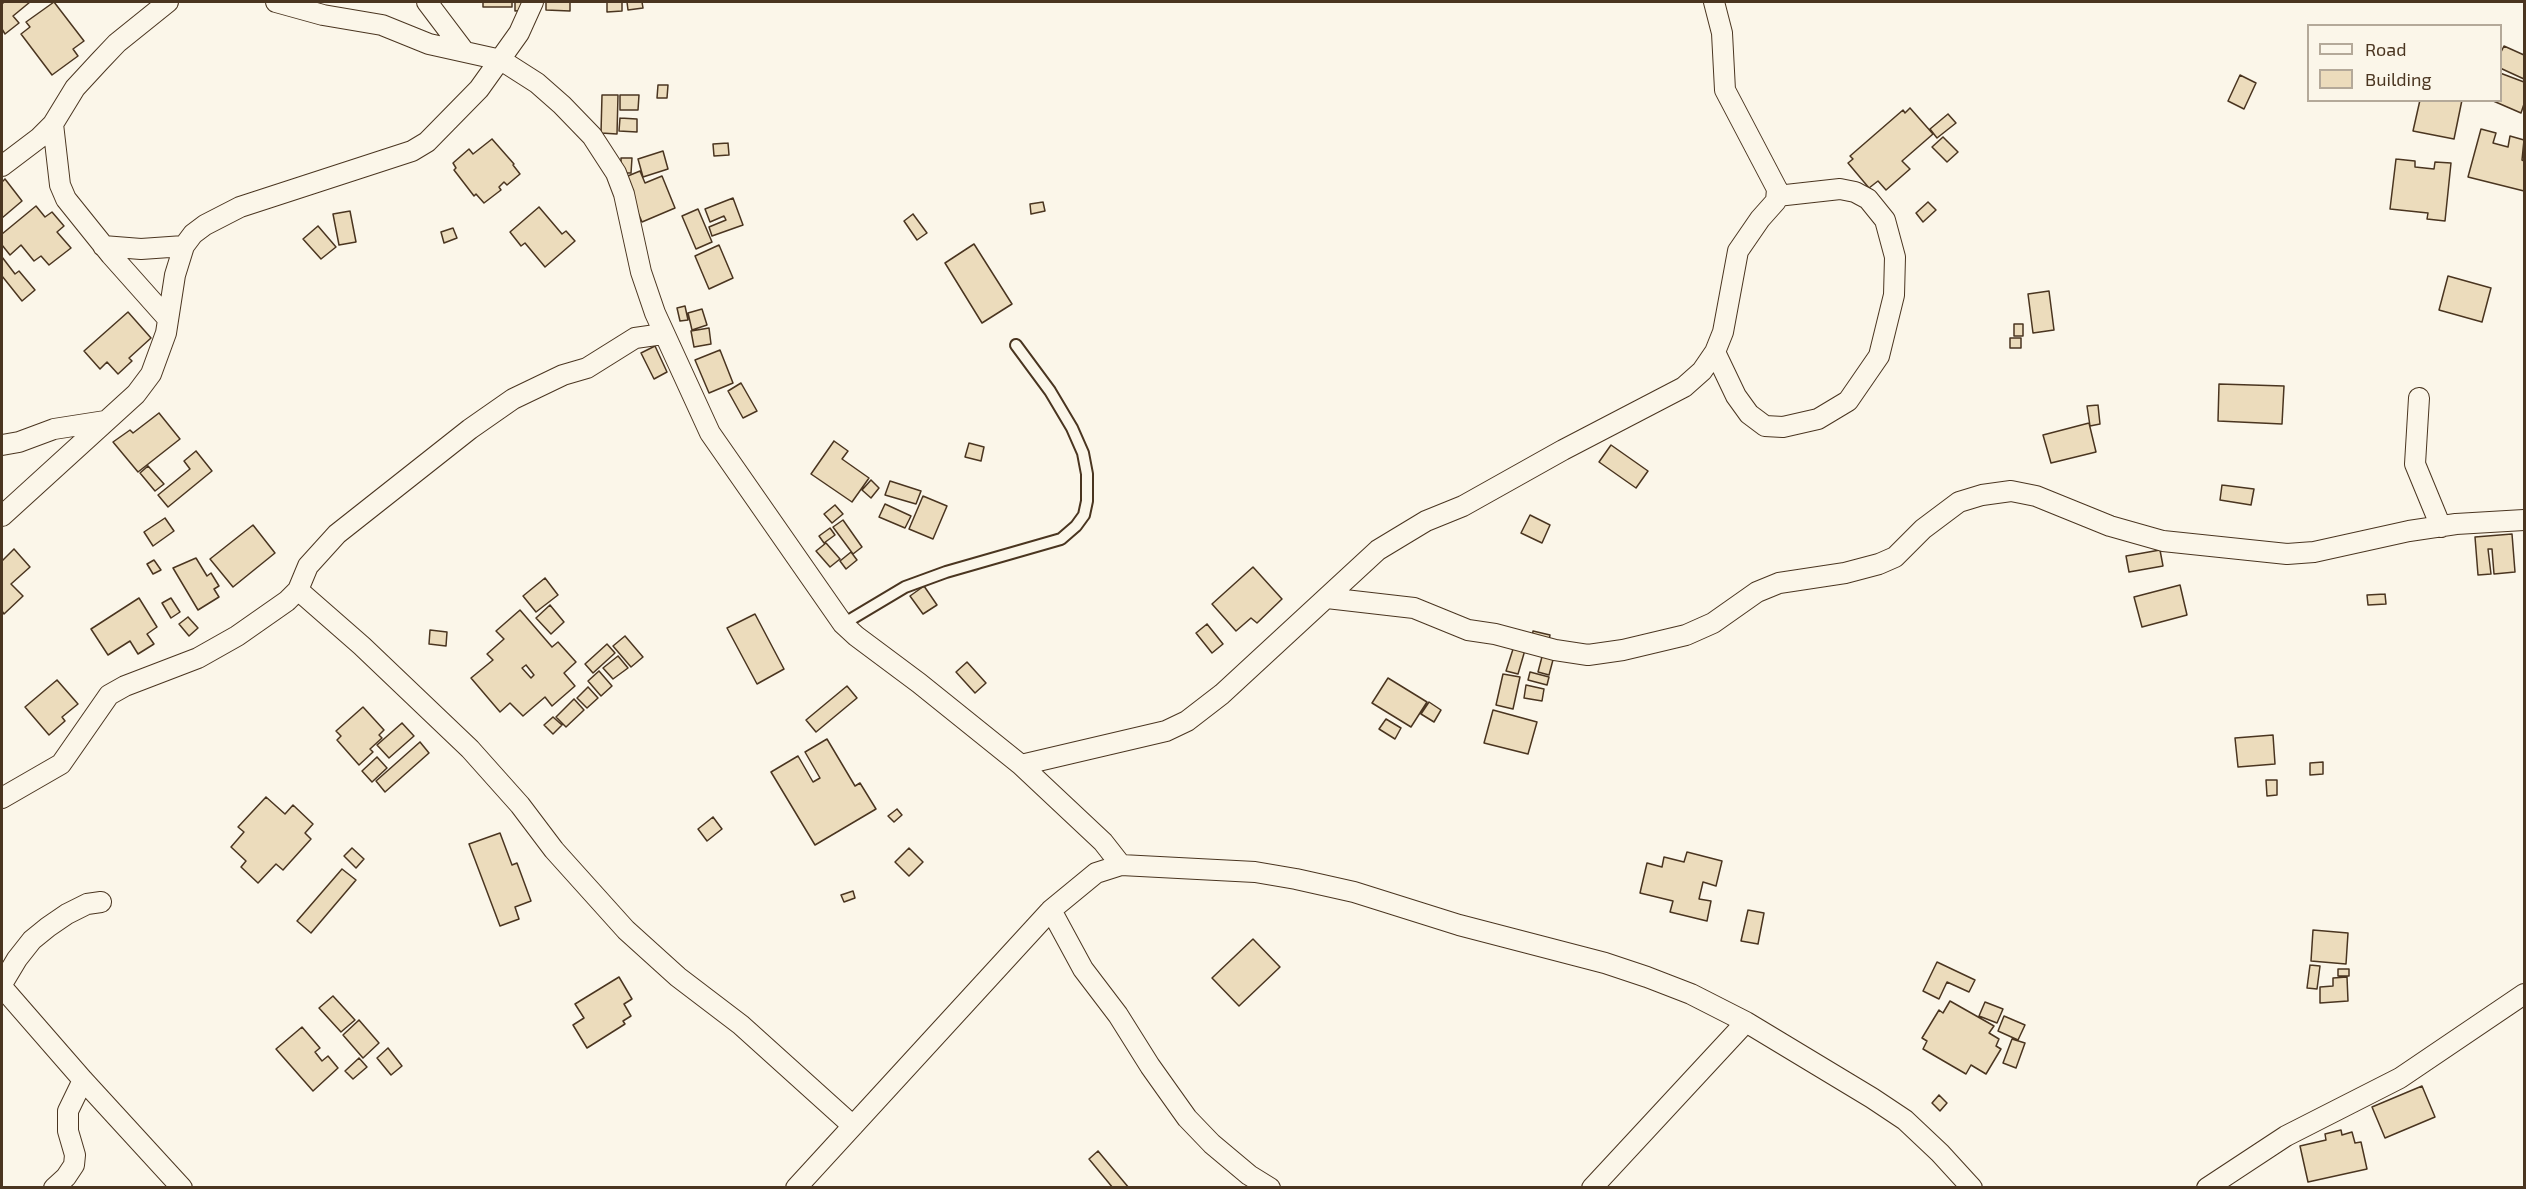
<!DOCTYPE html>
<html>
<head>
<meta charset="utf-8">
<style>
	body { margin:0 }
	#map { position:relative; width:2526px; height:1189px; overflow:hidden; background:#fbf6e9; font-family:"Exo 2",sans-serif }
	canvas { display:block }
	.frame { position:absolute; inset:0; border:3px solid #4a3520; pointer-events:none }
	.legend { position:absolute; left:2307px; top:24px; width:195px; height:78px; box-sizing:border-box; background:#fbf6e9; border:2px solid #b4a999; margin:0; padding:8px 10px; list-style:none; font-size:18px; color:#4a3520 }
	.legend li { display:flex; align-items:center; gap:12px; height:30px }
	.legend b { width:30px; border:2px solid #b4a999 }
</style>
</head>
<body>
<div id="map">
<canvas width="2526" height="1189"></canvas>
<div class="frame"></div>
<ul class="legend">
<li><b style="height:8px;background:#fbf6e9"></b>Road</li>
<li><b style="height:16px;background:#ecdcbc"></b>Building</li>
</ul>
</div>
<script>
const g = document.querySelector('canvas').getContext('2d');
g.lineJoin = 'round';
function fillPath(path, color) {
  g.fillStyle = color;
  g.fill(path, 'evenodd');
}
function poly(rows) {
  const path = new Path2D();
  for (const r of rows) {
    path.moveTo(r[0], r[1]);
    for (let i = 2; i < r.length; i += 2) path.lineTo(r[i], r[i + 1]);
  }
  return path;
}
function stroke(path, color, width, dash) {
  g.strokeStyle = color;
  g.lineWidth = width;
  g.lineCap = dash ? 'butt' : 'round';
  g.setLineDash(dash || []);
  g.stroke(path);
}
const building = poly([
	[4,2,30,2,13,16,19,23,5,34,2,29,2,4,4,2],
	[54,2,84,41,73,49,78,56,52,75,21,34,30,27,26,22,54,2],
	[483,2,512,2,512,7,483,7,483,2],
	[515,2,528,2,528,10,515,11,515,2],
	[546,2,570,2,570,11,546,10,546,2],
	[607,2,622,2,622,11,607,12,607,2],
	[627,2,642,2,643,8,628,10,627,2],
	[2504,46,2524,55,2524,79,2500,68,2500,54,2504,46],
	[2500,73,2524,82,2524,104,2521,113,2491,100,2500,100,2500,73],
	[2240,75,2256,83,2244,109,2228,101,2240,75],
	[658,85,668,85,667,98,657,98,658,85],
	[602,95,618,95,617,134,601,133,602,95],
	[620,95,639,95,638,110,620,110,620,95],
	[2420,100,2462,100,2454,139,2413,131,2420,100],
	[1910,108,1933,134,1902,161,1910,169,1886,190,1878,181,1869,188,1848,163,1853,159,1850,156,1903,110,1905,113,1910,108],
	[1948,114,1956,123,1937,138,1930,129,1948,114],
	[620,118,637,119,637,132,619,131,620,118],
	[2481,129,2496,133,2493,143,2508,147,2510,136,2524,140,2522,160,2524,161,2524,191,2468,177,2481,129],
	[1943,137,1958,152,1947,162,1932,147,1943,137],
	[492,139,514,164,513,165,520,174,507,185,504,182,499,187,501,190,484,203,476,194,474,196,454,170,456,168,453,163,469,149,473,154,492,139],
	[728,143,729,155,714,156,713,144,728,143],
	[663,151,668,169,643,177,638,159,663,151],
	[621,158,632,158,631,173,621,173,621,158],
	[2396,159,2415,161,2415,167,2434,169,2435,162,2451,163,2445,221,2427,219,2428,213,2390,209,2396,159],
	[640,171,645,183,662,176,675,208,642,222,623,178,640,171],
	[5,179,22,201,2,218,2,182,5,179],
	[733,198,743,225,712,236,709,227,726,220,724,216,710,222,705,209,733,198],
	[1043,202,1045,211,1031,214,1030,204,1043,202],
	[1928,202,1936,210,1923,222,1916,213,1928,202],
	[36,206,45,217,52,212,64,226,57,232,71,248,49,265,41,256,34,261,21,245,10,255,2,245,2,234,36,206],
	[539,207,562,234,566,231,575,241,545,267,525,243,521,246,510,232,539,207],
	[698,209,712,242,696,249,682,216,698,209],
	[350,211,356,242,339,245,333,214,350,211],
	[913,214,927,233,917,240,904,221,913,214],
	[318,226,336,247,321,259,303,239,318,226],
	[453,228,457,238,444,243,441,232,453,228],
	[974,244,1012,304,982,323,945,263,974,244],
	[719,245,733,278,709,289,695,256,719,245],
	[2,257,15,274,19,271,35,290,22,301,2,276,2,257],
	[2448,276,2491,288,2482,322,2439,310,2448,276],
	[2049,291,2054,330,2033,333,2028,294,2049,291],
	[685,306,688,320,680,321,677,308,685,306],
	[702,309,707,325,692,330,688,313,702,309],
	[128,312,151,338,129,358,132,361,118,374,107,362,100,369,84,351,128,312],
	[2014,324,2023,324,2023,336,2014,336,2014,324],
	[709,328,711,344,694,347,691,331,709,328],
	[2010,338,2021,338,2021,348,2010,348,2010,338],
	[655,346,667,372,654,379,641,353,655,346],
	[720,350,733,383,709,393,695,360,720,350],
	[741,383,757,411,743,418,728,391,741,383],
	[2219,384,2284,386,2282,424,2218,421,2219,384],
	[2098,405,2100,424,2090,426,2087,406,2098,405],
	[159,413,180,439,138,472,113,442,130,430,133,433,159,413],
	[2089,423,2096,452,2051,463,2043,435,2089,423],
	[834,441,848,451,842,459,869,478,852,502,811,474,834,441],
	[969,443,984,447,981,461,965,457,969,443],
	[1611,445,1648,471,1636,488,1599,462,1611,445],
	[196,451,212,471,168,507,158,495,190,469,184,461,196,451],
	[148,466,164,484,155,491,140,473,148,466],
	[871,480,879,488,871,498,862,490,871,480],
	[890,481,921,491,916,504,885,495,890,481],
	[2222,485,2254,489,2251,505,2220,500,2222,485],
	[923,496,947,506,933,539,909,529,923,496],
	[885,504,911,516,905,528,879,517,885,504],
	[835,505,843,514,832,523,824,514,835,505],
	[1530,515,1550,525,1542,543,1521,533,1530,515],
	[165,518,174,531,153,546,144,532,165,518],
	[843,520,862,547,853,554,833,527,843,520],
	[253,525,275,553,233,587,210,559,253,525],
	[830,528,835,535,824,543,819,536,830,528],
	[2512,534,2515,572,2494,574,2492,549,2488,549,2491,574,2478,575,2475,537,2512,534],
	[826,543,840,559,830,567,816,551,826,543],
	[14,549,30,567,11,584,23,596,4,614,2,611,2,561,14,549],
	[2160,550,2163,566,2129,572,2126,556,2160,550],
	[851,552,857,560,846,569,840,561,851,552],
	[196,558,207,576,211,573,219,586,214,589,219,597,198,610,173,568,196,558],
	[154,560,161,570,153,574,147,564,154,560],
	[1253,567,1282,599,1257,623,1251,618,1236,631,1212,604,1253,567],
	[545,578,558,595,536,612,523,596,545,578],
	[2180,585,2187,615,2142,627,2134,597,2180,585],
	[924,586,937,605,923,614,910,596,924,586],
	[2385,594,2386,604,2368,605,2367,595,2385,594],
	[139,598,157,627,147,634,154,644,138,654,130,641,108,655,91,629,139,598],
	[171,598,180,612,171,618,162,603,171,598],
	[550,605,564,622,551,634,536,618,550,605],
	[520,610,552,647,558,642,576,662,564,673,575,686,552,706,545,697,523,716,510,703,500,712,471,678,493,660,487,654,504,639,496,631,520,610],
	[526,665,534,675,531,678,522,668,526,665],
	[755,614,784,669,757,684,727,628,755,614],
	[188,617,198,628,189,636,179,624,188,617],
	[1207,624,1223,644,1212,653,1196,633,1207,624],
	[430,630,447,632,446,646,429,644,430,630],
	[1533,631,1550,635,1549,641,1532,638,1533,631],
	[625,636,643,657,631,667,613,646,625,636],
	[607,644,615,653,593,673,585,664,607,644],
	[1514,646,1525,650,1518,674,1506,671,1514,646],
	[1543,653,1554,656,1549,675,1538,672,1543,653],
	[618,656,628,668,613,679,603,668,618,656],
	[967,662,986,683,975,693,956,672,967,662],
	[599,671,612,686,601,696,588,681,599,671],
	[1530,672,1549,677,1547,685,1528,680,1530,672],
	[1503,674,1520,677,1513,709,1496,705,1503,674],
	[1388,678,1427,702,1411,727,1372,703,1388,678],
	[57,680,78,704,62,717,65,721,49,735,25,707,57,680],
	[1526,685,1544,689,1542,701,1524,698,1526,685],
	[847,686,857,698,816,732,806,720,847,686],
	[588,687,598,698,587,708,577,698,588,687],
	[574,699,584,710,566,727,556,717,574,699],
	[1429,702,1441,710,1434,722,1421,714,1429,702],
	[363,707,384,730,379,735,382,738,370,749,373,752,359,765,337,740,341,736,336,731,363,707],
	[1493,710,1537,722,1528,754,1484,743,1493,710],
	[553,717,562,725,553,734,544,725,553,717],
	[1386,719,1401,728,1395,739,1379,729,1386,719],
	[402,723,414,736,389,758,377,745,402,723],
	[2273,735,2275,764,2238,767,2235,738,2273,735],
	[827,739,855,786,860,783,876,809,815,845,771,772,798,756,813,782,820,778,805,752,827,739],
	[420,742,429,753,385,792,376,781,420,742],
	[377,757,387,768,372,782,362,771,377,757],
	[2323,762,2323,774,2310,775,2310,763,2323,762],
	[2266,780,2277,780,2277,795,2267,796,2266,780],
	[266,797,285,814,293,805,313,824,305,833,311,839,283,870,276,864,258,883,241,867,246,861,231,847,244,832,238,827,266,797],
	[897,809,902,815,894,822,888,816,897,809],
	[713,817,722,829,707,841,698,829,713,817],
	[500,833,512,865,517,863,531,901,515,907,519,919,500,926,469,844,500,833],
	[352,848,364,859,356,868,344,856,352,848],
	[909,848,923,862,909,876,895,862,909,848],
	[1687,852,1722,861,1716,886,1703,882,1699,899,1711,901,1707,921,1670,912,1673,901,1640,893,1647,863,1662,867,1664,857,1684,862,1687,852],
	[342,869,356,880,311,933,297,921,342,869],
	[853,891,855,898,844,902,841,895,853,891],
	[1748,910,1764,913,1758,944,1741,941,1748,910],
	[2313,930,2348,933,2346,964,2311,961,2313,930],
	[1253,939,1280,967,1239,1006,1212,978,1253,939],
	[1937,962,1975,980,1969,992,1947,982,1939,999,1923,991,1937,962],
	[2310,965,2320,966,2317,989,2307,988,2310,965],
	[2338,969,2349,969,2349,976,2338,976,2338,969],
	[619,977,632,999,624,1004,631,1016,623,1021,625,1024,587,1048,573,1025,584,1018,575,1004,619,977],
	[2347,977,2348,1001,2320,1003,2320,987,2333,986,2333,978,2347,977],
	[333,996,355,1020,341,1032,319,1008,333,996],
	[1950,1001,1994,1026,1989,1033,1999,1039,1996,1046,2001,1049,1986,1074,1971,1065,1966,1074,1923,1049,1927,1041,1922,1038,1939,1010,1943,1013,1950,1001],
	[1985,1002,2003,1009,1997,1023,1979,1016,1985,1002],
	[2004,1016,2025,1025,2018,1040,1998,1031,2004,1016],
	[359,1020,379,1043,363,1058,343,1035,359,1020],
	[302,1027,320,1048,315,1052,322,1061,328,1056,338,1068,313,1091,276,1049,302,1027],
	[2012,1039,2025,1043,2016,1068,2003,1063,2012,1039],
	[388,1048,402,1066,391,1075,377,1058,388,1048],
	[359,1058,367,1067,353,1079,345,1071,359,1058],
	[2422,1086,2435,1117,2385,1138,2372,1107,2422,1086],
	[1939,1095,1947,1103,1940,1111,1932,1103,1939,1095],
	[2341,1130,2342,1135,2352,1132,2355,1143,2361,1142,2367,1169,2308,1182,2300,1146,2326,1140,2325,1134,2341,1130],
	[1098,1151,1129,1188,1113,1188,1089,1159,1098,1151]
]);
const service = poly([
	[843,624,905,587,946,572,1061,539,1076,526,1084,515,1087,501,1087,474,1083,453,1072,428,1050,391,1016,345]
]);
const minor = poly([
	[276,2,323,15,382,25,429,44,501,60,537,83,562,105,592,136,616,173,624,194,641,272,655,313,710,433,843,624,856,636,919,683,1021,765,1103,842,1121,865],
	[427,2,464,51],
	[53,124,60,185,66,199,111,255,168,319],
	[2,166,39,138,53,124,75,88,99,62,117,43,168,2],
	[103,246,141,249,184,246],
	[1715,352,1736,396,1749,414,1765,426,1783,427,1818,419,1848,401,1879,356,1894,295,1895,257,1885,220,1868,199,1855,192,1840,189,1777,196],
	[2419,398,2415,464,2441,527],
	[2,445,19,442,54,429,105,421],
	[2,516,136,394,151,374,166,333,175,275,184,246,193,234,205,225,240,207,412,151,427,142,479,89,519,33,533,2],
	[298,590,362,646,470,749,520,805,554,850,626,930,678,977,741,1025,853,1126],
	[1327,598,1414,608,1468,630,1495,634,1555,650,1588,655,1623,650,1686,635,1713,623,1757,592,1779,583,1845,573,1879,564,1895,557,1923,529,1959,502,1982,495,2011,491,2036,496,2110,526,2163,541,2287,554,2314,552,2409,531,2456,524,2524,520],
	[1021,765,1166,731,1187,721,1222,694,1378,550,1426,521,1463,506,1563,450,1684,387,1702,371,1715,352,1723,332,1738,251,1760,219,1776,201,1777,189,1725,90,1722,33,1714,2],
	[2,798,61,764,109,695,125,686,198,658,237,636,287,601,298,590,308,566,337,534,470,429,513,399,563,375,587,368,635,338,663,334],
	[1051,910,1083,969,1118,1015,1150,1066,1187,1118,1212,1144,1249,1175,1270,1188],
	[2,984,17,959,32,940,48,927,67,914,87,904,101,902],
	[2,987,83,1080,182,1188],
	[54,1188,66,1177,74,1165,75,1155,68,1131,68,1111,83,1080],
	[796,1188,1051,910,1096,873,1121,865,1255,872,1296,879,1354,892,1459,925,1605,963,1647,977,1691,994,1746,1022,1872,1098,1905,1120,1940,1153,1972,1188],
	[1592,1188,1746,1022],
	[2207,1188,2286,1136,2400,1078,2524,994]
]);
fillPath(building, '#ecdcbc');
stroke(building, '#4a3520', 1.5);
stroke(service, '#4a3520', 14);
stroke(minor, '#4a3520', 22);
stroke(service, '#fbf6e9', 10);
stroke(minor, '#fbf6e9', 20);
</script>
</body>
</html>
